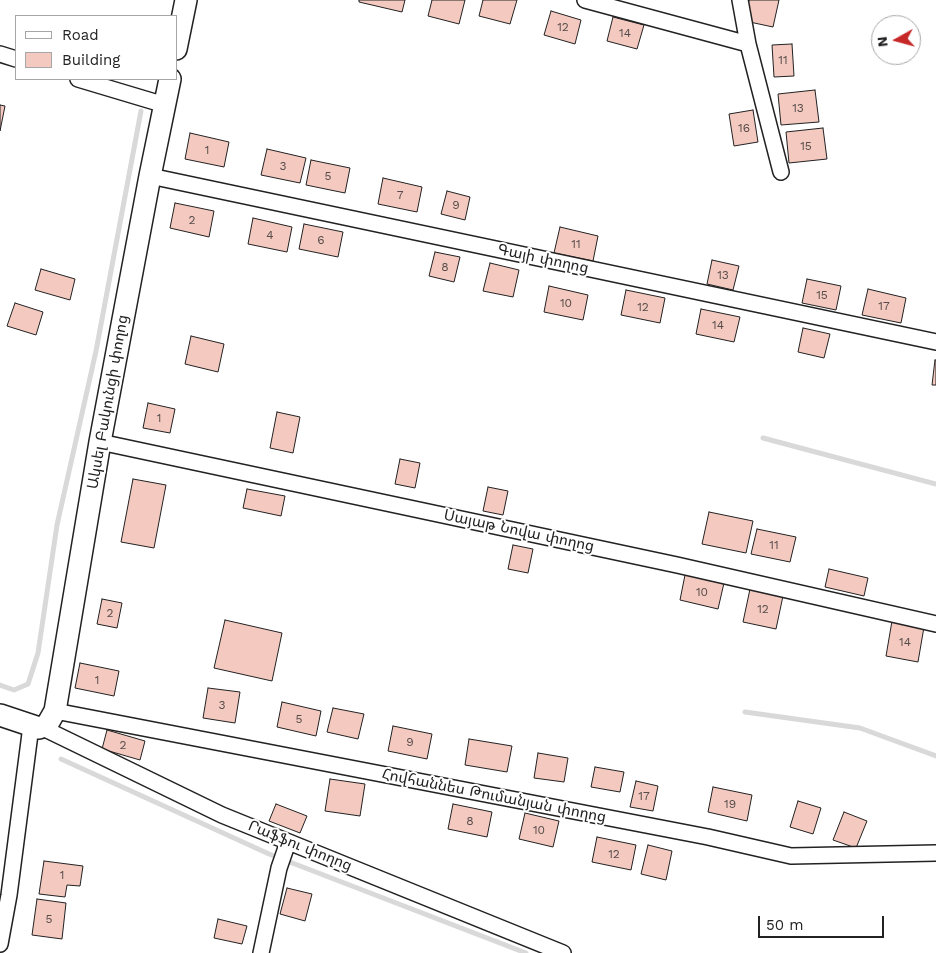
<!DOCTYPE html>
<html>
<head>
<meta charset="utf-8">
<style>
	body { margin:0 }
	#map { position:relative; width:936px; height:953px; overflow:hidden; background:#fff; font-family:"Work Sans",sans-serif }
	canvas { display:block }
	.legend { position:absolute; left:15px; top:15px; width:162px; height:65px; box-sizing:border-box; background:#fff; border:1px solid #a7a7a7; margin:0; padding:6px 9px; list-style:none; font-size:15px; color:#222 }
	.legend li { display:flex; align-items:center; gap:10px; height:25px }
	.legend b { width:25px; border:1px solid #a7a7a7 }
	.north { position:absolute; left:871px; top:15px; width:50px; height:50px; box-sizing:border-box; background:#fff; border:1px solid #a7a7a7; border-radius:50%; rotate:263deg; font-size:14px; font-weight:700; line-height:20px; text-align:center; color:#222 }
	.north::after { content:''; display:block; margin:auto; width:18px; height:22px; background:#c62828; clip-path:polygon(50% 0,100% 100%,50% 72%,0 100%) }
	.scale { position:absolute; left:758px; top:916px; width:126px; height:22px; box-sizing:border-box; border:2px solid #222; border-top:0; padding-left:6px; font-size:15px; line-height:18px; white-space:nowrap; color:#222; -webkit-text-stroke:4px #fff; paint-order:stroke }
</style>
</head>
<body>
<div id="map">
<canvas width="936" height="953"></canvas>
<ul class="legend">
<li><b style="height:6px;background:#fff"></b>Road</li>
<li><b style="height:14px;background:#f3c9c0"></b>Building</li>
</ul>
<div class="north">N</div>
<div class="scale">50 m</div>
</div>
<script>
const g = document.querySelector('canvas').getContext('2d');
g.lineJoin = 'round';
function poly(rows) {
  const path = new Path2D();
  for (const r of rows) {
    path.moveTo(r[0], r[1]);
    for (let i = 2; i < r.length; i += 2) path.lineTo(r[i], r[i + 1]);
  }
  return path;
}
function stroke(path, color, width, dash) {
  g.strokeStyle = color;
  g.lineWidth = width;
  g.lineCap = dash ? 'butt' : 'round';
  g.setLineDash(dash || []);
  g.stroke(path);
}
function fillPath(path, color) {
  g.fillStyle = color;
  g.fill(path, 'evenodd');
}
function label(font, color, halo, rows, align = 'center') {
  g.font = font + ' "Work Sans","Noto Sans Armenian",sans-serif';
  g.lineWidth = 4;
  g.setLineDash([]);
  g.textBaseline = 'middle';
  g.strokeStyle = halo;
  g.fillStyle = color;
  for (const [text, x, y, turn = 0] of rows) {
    g.save();
    g.translate(x, y);
    g.rotate((+turn || 0) * Math.PI / 180);
    g.textAlign = isNaN(turn) ? turn : align;
    if (halo) g.strokeText(text, 0, 0);
    g.fillText(text, 0, 0);
    g.restore();
  }
}
const stream = poly([
	[763,438,936,484],
	[0,685,14,690,28,684,38,653,57,525,96,351,141,111],
	[745,712,860,728,936,756],
	[61,759,269,854,526,953]
]);
const building = poly([
	[359,0,405,0,402,12,359,2,359,0],
	[432,0,465,0,459,24,428,16,432,0],
	[483,0,517,0,510,24,479,16,483,0],
	[749,0,779,0,773,27,745,21,749,0],
	[551,11,581,20,575,44,544,35,551,11],
	[613,17,644,25,637,49,607,41,613,17],
	[792,44,794,76,774,77,772,45,792,44],
	[815,90,819,122,781,125,778,94,815,90],
	[0,105,5,106,0,131,0,105],
	[753,110,758,142,734,146,729,114,753,110],
	[823,128,827,159,789,163,786,132,823,128],
	[190,133,229,142,224,167,185,159,190,133],
	[267,149,306,158,300,183,261,175,267,149],
	[311,160,350,168,345,193,306,185,311,160],
	[383,178,422,187,417,212,378,204,383,178],
	[447,191,470,197,465,220,441,214,447,191],
	[175,203,214,211,209,237,170,228,175,203],
	[253,218,292,227,287,252,248,244,253,218],
	[304,224,343,232,338,257,299,249,304,224],
	[560,227,598,236,593,261,554,253,560,227],
	[435,252,460,257,454,282,429,276,435,252],
	[712,260,739,266,733,290,707,284,712,260],
	[490,263,519,270,513,297,483,291,490,263],
	[41,269,75,279,70,300,35,290,41,269],
	[807,279,841,286,836,310,802,303,807,279],
	[549,286,588,295,583,320,544,312,549,286],
	[868,289,906,298,901,323,862,315,868,289],
	[626,290,665,298,660,323,621,315,626,290],
	[15,303,43,312,36,335,7,326,15,303],
	[701,309,740,317,734,342,696,334,701,309],
	[803,328,830,334,824,358,798,352,803,328],
	[191,336,224,344,218,372,185,364,191,336],
	[935,360,936,360,936,385,932,385,935,360],
	[148,403,175,409,170,433,143,428,148,403],
	[277,412,300,417,293,453,270,448,277,412],
	[400,459,420,463,415,488,395,484,400,459],
	[133,479,166,485,154,548,121,542,133,479],
	[488,487,508,491,503,515,483,511,488,487],
	[247,489,285,496,281,516,243,508,247,489],
	[709,512,753,521,746,553,702,544,709,512],
	[757,529,796,537,790,562,751,554,757,529],
	[513,545,533,549,528,573,508,569,513,545],
	[829,569,868,578,864,596,825,587,829,569],
	[685,575,724,583,718,609,680,600,685,575],
	[750,589,783,596,776,629,743,622,750,589],
	[102,599,122,603,117,628,97,624,102,599],
	[225,620,282,633,272,681,214,668,225,620],
	[892,621,924,627,918,662,886,656,892,621],
	[80,663,119,671,114,696,75,688,80,663],
	[208,688,240,692,235,723,203,718,208,688],
	[282,702,321,711,316,736,277,727,282,702],
	[333,708,364,714,358,739,327,732,333,708],
	[393,726,432,734,427,759,388,751,393,726],
	[107,730,145,741,140,760,102,749,107,730],
	[469,739,512,746,507,772,465,765,469,739],
	[538,753,568,758,564,782,534,778,538,753],
	[595,767,624,772,620,792,591,787,595,767],
	[330,779,365,784,360,816,325,811,330,779],
	[636,781,658,786,653,811,630,807,636,781],
	[713,787,752,795,747,821,708,812,713,787],
	[798,801,821,808,813,834,790,827,798,801],
	[276,804,307,816,300,833,269,821,276,804],
	[453,804,492,812,487,837,448,829,453,804],
	[844,812,867,821,856,848,833,840,844,812],
	[525,813,559,821,553,847,519,839,525,813],
	[597,837,636,845,631,870,592,862,597,837],
	[648,845,672,851,666,880,641,874,648,845],
	[44,861,83,866,80,886,67,885,65,897,39,894,44,861],
	[287,888,312,894,305,921,280,914,287,888],
	[37,899,66,903,62,939,32,935,37,899],
	[218,919,247,926,242,944,214,938,218,919]
]);
const street = poly([
	[585,0,748,44,781,172],
	[740,0,748,44],
	[0,54,16,59],
	[78,79,165,105],
	[150,176,936,342],
	[100,442,677,565,936,624],
	[55,711,708,837,791,856,936,853],
	[43,728,222,815,563,953],
	[0,944,9,895,31,726],
	[261,953,279,868,288,842]
]);
const secondary = poly([
	[176,49,186,0],
	[0,715,39,728,47,725,55,711,100,442,150,176,170,79]
]);
const numberNames = [
	["12",563,27],
	["14",625,33],
	["11",783,60],
	["13",798,108],
	["16",744,128],
	["15",806,146],
	["1",207,150],
	["3",283,166],
	["5",328,176],
	["7",400,195],
	["9",456,205],
	["2",192,220],
	["4",270,235],
	["6",321,240],
	["11",576,244],
	["8",445,267],
	["13",723,275],
	["15",822,295],
	["10",566,303],
	["17",884,306],
	["12",643,307],
	["14",718,325],
	["1",159,418],
	["11",774,545],
	["10",702,592],
	["12",763,609],
	["2",110,613],
	["14",905,642],
	["1",97,680],
	["3",222,705],
	["5",299,719],
	["9",410,742],
	["2",123,745],
	["17",644,796],
	["19",730,804],
	["8",470,821],
	["10",539,830],
	["12",614,854],
	["1",62,875],
	["5",49,919]
];
const streetNames = [
	["Գայի փողոց",543,259,12],
	["Ակսել Բակունցի փողոց",108,402,-80],
	["Սայաթ Նովա փողոց",519,531,12],
	["Հովհաննես Թումանյան փողոց",494,796,11],
	["Րաֆֆու փողոց",300,846,22]
];
stroke(stream, '#d9d9d9', 5);
fillPath(building, '#f3c9c0');
stroke(building, '#222', 1);
stroke(street, '#222', 18);
stroke(secondary, '#222', 24);
stroke(street, '#fff', 15);
stroke(secondary, '#fff', 21);
label('12px', '#564c4a', null, numberNames);
label('15px', '#222', '#fff', streetNames);
</script>
</body>
</html>
